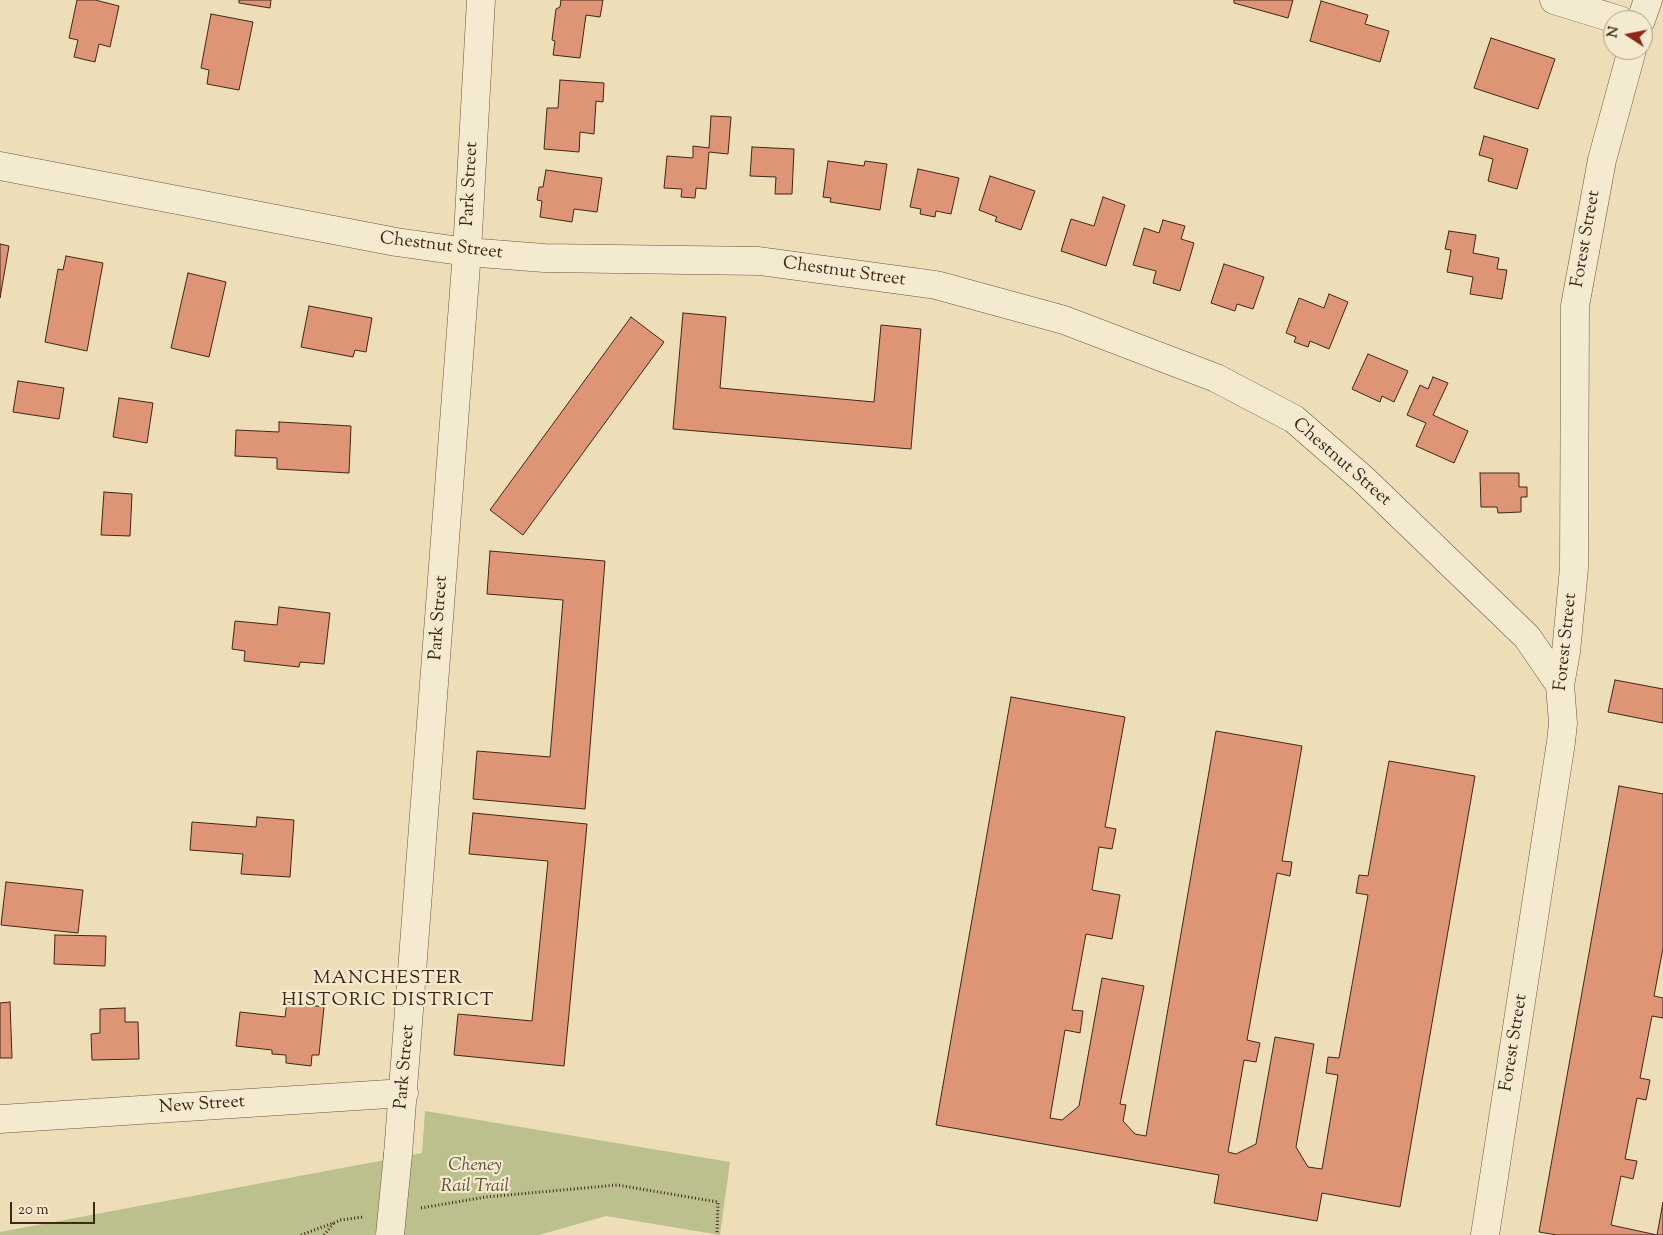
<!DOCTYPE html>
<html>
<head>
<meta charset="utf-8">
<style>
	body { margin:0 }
	#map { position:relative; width:1663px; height:1235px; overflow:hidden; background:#eddeb7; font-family:"Sorts Mill Goudy",serif }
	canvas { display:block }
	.north { position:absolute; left:1603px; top:10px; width:50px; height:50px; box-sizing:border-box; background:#f3ead0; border:1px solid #ac9c88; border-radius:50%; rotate:281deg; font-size:14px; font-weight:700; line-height:20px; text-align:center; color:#41261b }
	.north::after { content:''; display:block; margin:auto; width:18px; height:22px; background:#8f2418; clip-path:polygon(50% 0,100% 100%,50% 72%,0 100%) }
	.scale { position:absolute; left:10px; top:1202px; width:85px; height:22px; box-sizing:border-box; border:2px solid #41261b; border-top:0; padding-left:6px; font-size:15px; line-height:18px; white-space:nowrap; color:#41261b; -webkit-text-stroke:4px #f3ead0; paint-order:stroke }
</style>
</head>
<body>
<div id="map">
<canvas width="1663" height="1235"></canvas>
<div class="north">N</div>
<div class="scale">20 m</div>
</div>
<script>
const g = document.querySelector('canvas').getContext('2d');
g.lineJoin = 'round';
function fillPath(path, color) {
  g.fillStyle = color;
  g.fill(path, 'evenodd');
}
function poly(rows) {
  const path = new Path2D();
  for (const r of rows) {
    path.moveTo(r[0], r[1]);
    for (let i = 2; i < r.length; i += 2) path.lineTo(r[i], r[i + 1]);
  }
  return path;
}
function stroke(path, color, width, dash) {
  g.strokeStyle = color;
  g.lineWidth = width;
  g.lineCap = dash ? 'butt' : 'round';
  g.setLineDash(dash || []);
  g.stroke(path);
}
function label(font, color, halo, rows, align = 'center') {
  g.font = font + ' "Sorts Mill Goudy",serif';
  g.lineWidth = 4.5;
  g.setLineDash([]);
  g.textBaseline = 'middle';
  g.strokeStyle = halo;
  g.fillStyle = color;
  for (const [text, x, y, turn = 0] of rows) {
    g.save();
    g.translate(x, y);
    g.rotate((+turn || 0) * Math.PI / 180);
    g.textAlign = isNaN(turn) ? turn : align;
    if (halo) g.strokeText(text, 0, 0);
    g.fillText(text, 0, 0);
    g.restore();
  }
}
const green = poly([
	[425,1111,730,1162,720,1235,606,1216,539,1235,0,1235,0,1232,422,1153]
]);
const building = poly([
	[77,0,95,0,119,6,110,47,99,44,95,62,74,57,78,40,69,38,77,0],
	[239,0,271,0,270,8,239,3,239,0],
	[561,0,603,0,600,17,586,15,580,58,553,55,555,41,552,40,556,9,560,7,561,0],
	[1234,0,1293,0,1288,18,1234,3,1234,0],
	[1321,1,1368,15,1365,24,1389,31,1380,62,1310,41,1321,1],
	[211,14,253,22,239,90,207,84,209,70,201,68,211,14],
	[1491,38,1555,59,1538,109,1474,88,1491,38],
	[560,80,604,83,603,102,596,101,594,134,580,132,579,152,544,149,547,108,558,108,560,80],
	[711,116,731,117,728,154,709,152,706,189,696,188,695,198,681,197,682,189,664,188,667,156,693,158,693,146,709,148,711,116],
	[1484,136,1528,149,1517,189,1488,181,1493,159,1479,155,1484,136],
	[752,147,794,149,792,194,775,194,776,177,750,176,752,147],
	[828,161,864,166,865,161,887,164,880,210,830,202,831,198,823,197,828,161],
	[918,169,959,178,951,214,936,211,935,217,920,214,921,209,910,207,918,169],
	[546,170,602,178,597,212,574,209,572,222,540,217,542,201,537,200,539,187,543,187,546,170],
	[990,176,1035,191,1021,230,995,221,997,217,979,210,990,176],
	[1103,197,1125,205,1106,266,1061,251,1071,219,1094,226,1103,197],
	[1163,220,1185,226,1181,239,1194,243,1180,291,1153,283,1156,271,1133,265,1144,228,1159,233,1163,220],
	[1449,231,1476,235,1473,253,1499,258,1497,269,1507,270,1502,299,1470,294,1473,277,1447,272,1451,250,1445,249,1449,231],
	[0,244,9,246,0,298,0,244],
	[66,256,103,263,87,351,45,342,58,269,63,270,66,256],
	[1224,264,1264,277,1253,309,1237,304,1235,311,1211,303,1224,264],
	[188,273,226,282,209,357,171,348,188,273],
	[1329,294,1348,302,1329,349,1310,341,1308,347,1294,342,1296,337,1286,333,1299,298,1324,308,1329,294],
	[309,306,372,318,366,352,355,350,353,357,301,347,309,306],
	[683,313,726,317,720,388,874,402,881,325,921,329,911,449,673,429,683,313],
	[631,317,664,342,523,535,490,510,631,317],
	[1368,354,1408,371,1394,402,1382,396,1380,402,1352,389,1368,354],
	[1433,377,1448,383,1433,415,1468,431,1454,463,1416,446,1426,423,1407,415,1420,385,1428,389,1433,377],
	[18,381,64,388,59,419,13,412,18,381],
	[119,398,153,403,147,443,113,437,119,398],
	[279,422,351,426,349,473,277,469,277,458,235,456,236,430,279,432,279,422],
	[1480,473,1519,473,1519,487,1527,487,1527,497,1521,497,1521,512,1498,513,1497,507,1481,507,1480,473],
	[104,492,132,494,130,536,101,535,104,492],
	[490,551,605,561,585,809,473,799,477,751,550,757,563,600,487,594,490,551],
	[279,607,330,613,324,664,300,662,299,667,244,661,245,651,232,649,235,621,277,625,279,607],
	[1615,680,1663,689,1663,723,1608,712,1615,680],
	[1011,697,1125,717,1105,827,1116,829,1112,849,1099,847,1092,890,1120,895,1112,939,1086,934,1072,1010,1083,1011,1080,1033,1065,1030,1050,1118,1062,1120,1079,1106,1102,978,1144,986,1120,1104,1126,1105,1123,1121,1135,1134,1146,1136,1216,731,1302,746,1282,861,1292,862,1290,876,1277,873,1247,1040,1260,1043,1256,1062,1244,1060,1228,1152,1236,1154,1256,1144,1275,1037,1314,1044,1296,1147,1308,1167,1322,1169,1338,1075,1326,1073,1328,1057,1339,1058,1368,895,1356,893,1359,875,1368,876,1389,761,1475,776,1400,1207,1322,1193,1317,1221,1214,1203,1219,1175,936,1125,1011,697],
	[1619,786,1663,794,1663,948,1654,996,1663,998,1663,1018,1652,1016,1640,1078,1650,1080,1646,1100,1637,1098,1625,1159,1637,1161,1633,1179,1621,1176,1611,1225,1657,1235,1663,1202,1663,1235,1557,1235,1539,1232,1619,786],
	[473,813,587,824,564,1066,454,1055,458,1014,532,1021,548,861,469,854,473,813],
	[257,817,294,820,290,877,241,874,243,854,190,850,192,822,256,827,257,817],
	[6,882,83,890,78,933,1,925,6,882],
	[55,935,106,936,105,966,54,964,55,935],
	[10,1002,12,1058,0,1058,0,1003,10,1002],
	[287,1002,324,1007,319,1055,312,1055,311,1066,286,1063,286,1055,272,1054,272,1050,236,1046,240,1012,285,1017,287,1002],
	[125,1008,125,1022,138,1022,139,1059,92,1060,91,1034,100,1033,100,1009,125,1008]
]);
const path = poly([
	[421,1208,486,1197,617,1185,718,1202,717,1234],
	[301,1235,341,1220,363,1217],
	[324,1235,334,1223]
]);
const minor = poly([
	[1554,0,1619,20],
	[1641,20,1648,0],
	[0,166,396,242,467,252,544,258,759,261,936,285,1064,320,1216,378,1294,419,1363,479,1527,637,1560,685],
	[0,1119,404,1093],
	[398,1154,467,252,481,0],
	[1485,1235,1561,742,1563,723,1560,685,1566,652,1574,568,1575,306,1602,160,1632,50]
]);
const minorBridge = poly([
	[390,1235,398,1154]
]);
const streetNames = [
	["Park Street",471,184,-87],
	["Forest Street",1587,239,-80],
	["Chestnut Street",441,247,7],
	["Chestnut Street",844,273,8],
	["Chestnut Street",1341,463,41],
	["Park Street",440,618,-86],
	["Forest Street",1567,642,-84],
	["Forest Street",1515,1043,-81],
	["Park Street",406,1067,-85],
	["New Street",202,1106,-4]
];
const parkNames = [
	["Cheney",475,1167],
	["Rail Trail",475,1188]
];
const neighbourhoodNames = [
	["MANCHESTER",388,980],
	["HISTORIC DISTRICT",388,1002]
];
fillPath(green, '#bcc08c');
fillPath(building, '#de9576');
stroke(building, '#41261b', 1);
stroke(minor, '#6c5442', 29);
stroke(path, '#41261b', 3, [1, 2.5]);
stroke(minor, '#f3ead0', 28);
stroke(minorBridge, '#6c5442', 29, []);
stroke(minorBridge, '#f3ead0', 28);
label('18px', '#41261b', '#f3ead0', streetNames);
label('italic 18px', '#604c37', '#f3ead0', parkNames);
g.letterSpacing = '1px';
label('19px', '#41261b', '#f3ead0', neighbourhoodNames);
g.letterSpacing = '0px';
</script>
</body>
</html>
